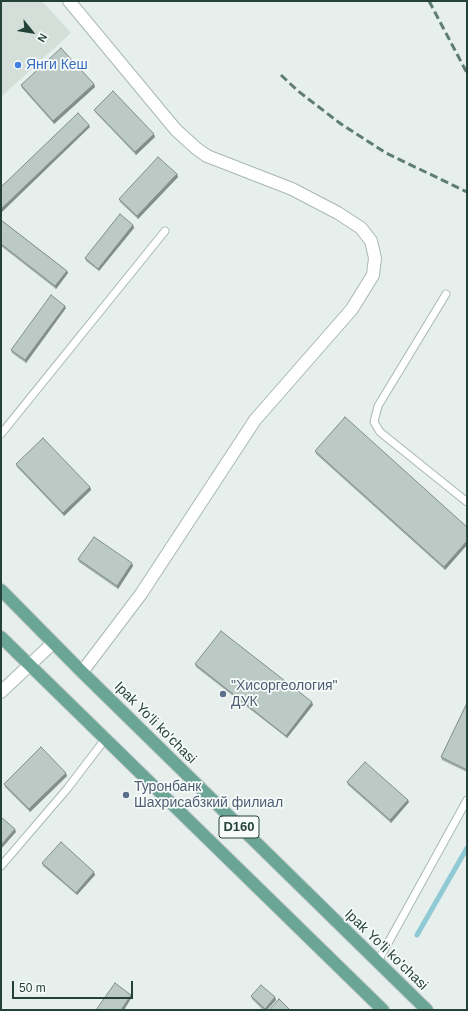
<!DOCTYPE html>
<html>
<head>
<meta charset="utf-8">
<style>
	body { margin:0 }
	#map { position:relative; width:468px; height:1011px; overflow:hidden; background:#e6efeb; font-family:Helvetica,sans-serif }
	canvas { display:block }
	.frame { position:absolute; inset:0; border:2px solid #24423a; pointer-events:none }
	.north { position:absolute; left:12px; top:12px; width:40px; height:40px; -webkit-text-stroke:3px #f7fbf9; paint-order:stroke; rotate:120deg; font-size:11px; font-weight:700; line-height:16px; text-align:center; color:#24423a }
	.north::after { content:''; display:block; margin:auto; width:14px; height:18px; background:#24423a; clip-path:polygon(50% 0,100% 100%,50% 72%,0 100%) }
	.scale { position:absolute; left:12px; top:981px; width:121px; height:18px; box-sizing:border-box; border:2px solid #24423a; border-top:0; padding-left:5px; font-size:12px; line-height:14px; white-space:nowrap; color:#24423a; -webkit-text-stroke:3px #f7fbf9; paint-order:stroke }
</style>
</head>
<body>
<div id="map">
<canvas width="468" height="1011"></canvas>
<div class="frame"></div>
<div class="north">N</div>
<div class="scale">50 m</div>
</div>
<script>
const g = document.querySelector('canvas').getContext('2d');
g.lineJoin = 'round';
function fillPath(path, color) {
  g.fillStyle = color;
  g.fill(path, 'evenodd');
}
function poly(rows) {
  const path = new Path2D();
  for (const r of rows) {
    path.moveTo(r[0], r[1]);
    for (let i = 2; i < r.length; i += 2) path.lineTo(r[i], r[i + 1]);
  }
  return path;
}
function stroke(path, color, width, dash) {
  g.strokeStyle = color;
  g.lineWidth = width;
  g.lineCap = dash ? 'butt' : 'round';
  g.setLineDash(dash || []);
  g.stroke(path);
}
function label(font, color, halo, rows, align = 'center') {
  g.font = font + ' Helvetica,sans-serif';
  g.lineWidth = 3.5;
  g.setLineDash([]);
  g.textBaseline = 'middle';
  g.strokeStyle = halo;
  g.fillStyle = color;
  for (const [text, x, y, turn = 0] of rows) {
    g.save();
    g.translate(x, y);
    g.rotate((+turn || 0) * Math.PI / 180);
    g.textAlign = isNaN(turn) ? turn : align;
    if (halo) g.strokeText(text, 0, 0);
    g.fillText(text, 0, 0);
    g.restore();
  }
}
const built = poly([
	[1,1,42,1,71,33,1,97]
]);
const stream = poly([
	[417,935,467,848]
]);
const lane = poly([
	[446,294,378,406,374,422,380,432,467,502],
	[1,434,165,231],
	[1,866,67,789,106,738],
	[377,963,467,800]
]);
const street = poly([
	[69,1,176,130,197,149,207,156,292,189,338,213,361,228,371,241,375,258,373,275,352,309,255,420,141,594,82,672],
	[1,692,53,643]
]);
const primary = poly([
	[1,590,82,672,427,1010],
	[1,637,383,1010]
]);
const rail = poly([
	[429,1,467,73],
	[281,75,298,91,341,124,386,153,467,192]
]);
const wall = poly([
	[94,84,95,87,54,124,22,88,21,85],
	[94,110,155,137,136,155,95,112],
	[177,174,178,177,138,219,120,202,119,199],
	[1,220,67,271,68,273,56,289,1,246],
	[133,225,134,228,99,271,86,261,85,258],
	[66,308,26,363,12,353,11,350],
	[315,451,467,527,467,545,445,570,316,454],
	[16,464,90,487,91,490,64,516,17,467],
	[78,559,133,566,118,589,79,562],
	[195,664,313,705,287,738,196,667],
	[467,703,467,772,442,760,441,757],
	[67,776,30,812,5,787,4,784],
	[347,782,409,802,391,823,348,785],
	[42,863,95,875,77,895,43,866],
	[251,996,275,997,276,1000,267,1010,263,1010,252,999]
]);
const shadedWall = poly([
	[94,84,95,87,54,124,53,121],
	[89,125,90,127,2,212,1,209],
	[154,134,155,137,136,155,135,152],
	[177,174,178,177,138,219,137,216],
	[133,225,134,228,99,271,98,269],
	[67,271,68,273,56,289,55,286],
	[65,306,66,308,26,363,25,360],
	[90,487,91,490,64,516,63,513],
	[467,541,467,545,445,570,444,567],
	[132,563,133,566,118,589,117,586],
	[312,702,313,705,287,738,286,736],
	[66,773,67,776,30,812,29,809],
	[408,800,409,802,391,823,390,820],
	[15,829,16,832,1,849,1,845],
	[94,872,95,875,77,895,76,893],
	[131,995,132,997,124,1010,121,1010],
	[275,997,276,1000,267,1010,265,1010,265,1009]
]);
const building = poly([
	[61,48,94,84,53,121,21,85,61,48],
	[113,91,154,134,135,152,94,110,113,91],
	[78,113,89,125,1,209,1,187,78,113],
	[158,157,177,174,137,216,119,199,158,157],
	[120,214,133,225,98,269,85,258,120,214],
	[1,220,67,271,55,286,1,244,1,220],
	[51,295,65,306,25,360,11,350,51,295],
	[345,417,467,527,467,541,444,567,315,451,345,417],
	[43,438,90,487,63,513,16,464,43,438],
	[94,537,132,563,117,586,78,559,94,537],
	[221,631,312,702,286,736,195,664,221,631],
	[467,703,467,770,441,757,467,703],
	[41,747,66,773,29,809,4,784,41,747],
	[365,762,408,800,390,820,347,782,365,762],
	[1,817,15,829,1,845,1,817],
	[61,842,94,872,76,893,42,863,61,842],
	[115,983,131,995,121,1010,96,1010,115,983],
	[261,985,275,997,265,1009,251,996,261,985],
	[279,999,290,1010,269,1010,279,999]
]);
const markers = [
	[18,65,4,"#3f7fe0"],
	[223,694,4,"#5c6f8a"],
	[126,795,4,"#5c6f8a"]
];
const shields = [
	[239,827,40]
];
const shieldNames = [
	["D160",239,827]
];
const shopNames = [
	["Янги Кеш",26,65]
];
const serviceNames = [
	["\"Хисоргеология\"",231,686],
	["ДУК",231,702],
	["Туронбанк",134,787],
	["Шахрисабзкий филиал",134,803]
];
const streetNames = [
	["Ipak Yo'li ko'chasi",155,723,45],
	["Ipak Yo'li ko'chasi",386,950,44]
];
fillPath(built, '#d4dfda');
stroke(stream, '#8ec9d4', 5);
stroke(lane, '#a8b8b2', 9);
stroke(street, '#a8b8b2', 14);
stroke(primary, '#c2cac8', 14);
stroke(lane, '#fff', 7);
stroke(street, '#fff', 12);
stroke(primary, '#6aa596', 12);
stroke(rail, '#5f7d75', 3, [8, 4]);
fillPath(wall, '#a1aea9');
fillPath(shadedWall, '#838d89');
fillPath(building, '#bbcac4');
stroke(building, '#838d89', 1);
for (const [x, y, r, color] of markers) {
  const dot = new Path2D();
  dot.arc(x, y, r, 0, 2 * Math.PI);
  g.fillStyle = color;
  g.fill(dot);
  stroke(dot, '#f7fbf9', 1.5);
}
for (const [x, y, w] of shields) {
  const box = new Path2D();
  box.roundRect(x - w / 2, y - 11, w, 22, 3);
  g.fillStyle = '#f7fbf9';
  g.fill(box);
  stroke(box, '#24423a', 1);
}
label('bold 13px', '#24423a', null, shieldNames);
label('14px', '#366cbe', '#f7fbf9', shopNames, 'left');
label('14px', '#4e5e75', '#f7fbf9', serviceNames, 'left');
label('14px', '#24423a', '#f7fbf9', streetNames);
</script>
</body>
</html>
